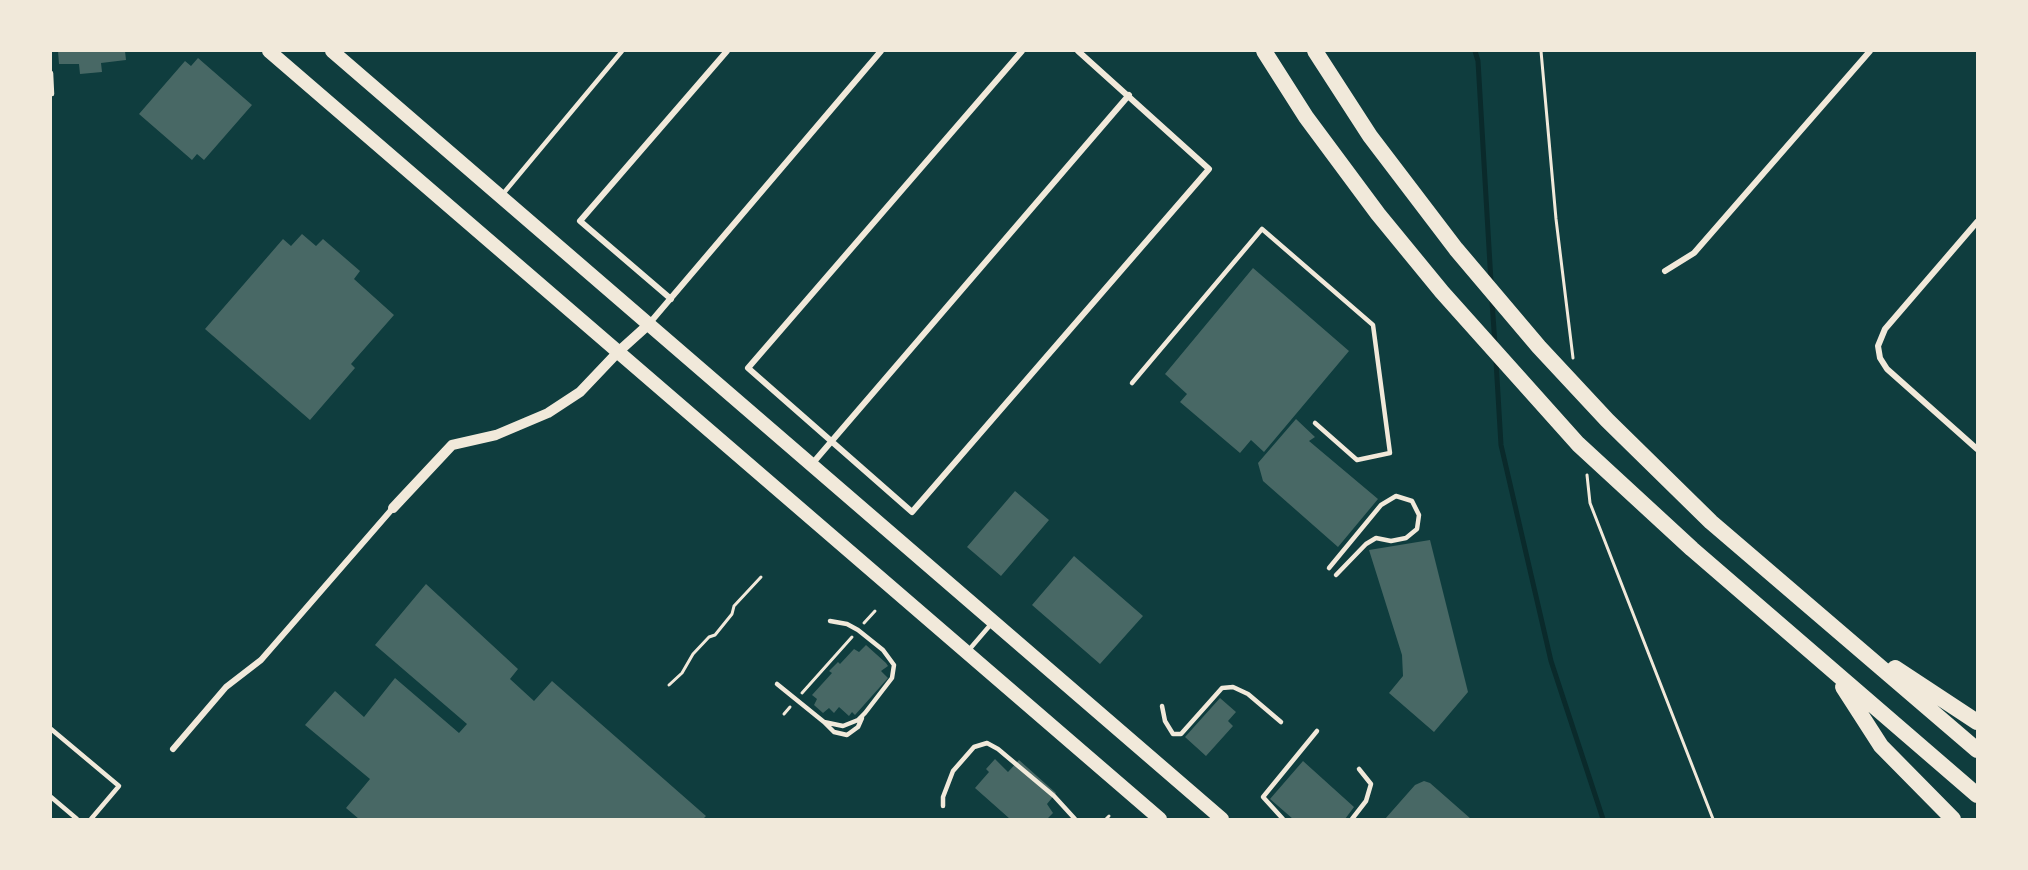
<!DOCTYPE html>
<html>
<head>
<meta charset="utf-8">
<style>
	body { margin:0 }
	#map { position:relative; width:2028px; height:870px; overflow:hidden; background:#0f3d3e; font-family:"Exo 2",sans-serif }
	canvas { display:block }
	.frame { position:absolute; inset:0; border:52px solid #f1e9da; pointer-events:none }
</style>
</head>
<body>
<div id="map">
<canvas width="2028" height="870"></canvas>
<div class="frame"></div>
</div>
<script>
const g = document.querySelector('canvas').getContext('2d');
g.lineJoin = 'round';
function poly(rows) {
  const path = new Path2D();
  for (const r of rows) {
    path.moveTo(r[0], r[1]);
    for (let i = 2; i < r.length; i += 2) path.lineTo(r[i], r[i + 1]);
  }
  return path;
}
function stroke(path, color, width, dash) {
  g.strokeStyle = color;
  g.lineWidth = width;
  g.lineCap = dash ? 'butt' : 'round';
  g.setLineDash(dash || []);
  g.stroke(path);
}
function fillPath(path, color) {
  g.fillStyle = color;
  g.fill(path, 'evenodd');
}
const stream = poly([
	[1475,51,1478,61,1491,282],
	[1492,301,1495,345],
	[1496,361,1501,445,1551,661,1603,819]
]);
const building = poly([
	[58,51,125,51,126,60,101,63,102,72,80,74,79,64,59,64],
	[198,58,252,105,204,160,197,154,192,160,139,114,185,61,191,66],
	[302,234,316,246,323,239,360,271,354,279,394,315,351,364,355,368,310,420,205,329,283,239,291,246],
	[1253,268,1349,351,1264,452,1251,440,1240,453,1180,402,1187,394,1165,374],
	[1296,419,1315,437,1309,441,1378,499,1338,547,1263,481,1258,463],
	[1015,491,1049,520,1001,576,967,547],
	[1430,540,1468,692,1434,732,1389,693,1403,676,1402,655,1369,550],
	[1074,556,1143,616,1100,664,1032,605],
	[426,584,518,669,510,679,534,701,552,681,706,816,703,819,359,819,346,808,370,779,305,725,335,691,364,717,395,678,459,733,467,724,375,645],
	[866,645,886,663,888,666,881,671,888,678,855,715,852,712,849,716,839,707,834,713,829,708,823,713,814,705,817,699,812,695,832,673,829,671,838,662,840,664,854,649,859,652],
	[1220,698,1236,712,1228,721,1233,726,1206,756,1185,737],
	[995,759,1008,772,1019,760,1056,793,1047,804,1053,813,1047,819,1010,819,975,788,989,772,986,769],
	[1303,761,1354,807,1345,819,1293,819,1270,799],
	[1424,781,1430,783,1471,819,1385,819,1415,785]
]);
const path = poly([
	[1541,51,1556,219,1573,358],
	[1587,475,1590,503,1713,819],
	[864,623,875,611],
	[669,685,682,673,693,654,709,637,715,635,732,614,734,606,761,577],
	[802,693,852,637],
	[784,714,790,707],
	[1106,819,1109,816]
]);
const service = poly([
	[51,73,52,94],
	[502,195,622,51],
	[1132,383,1262,229,1373,325,1390,453,1357,460,1315,423],
	[1329,568,1381,505,1396,496,1412,501,1419,515,1417,529,1406,538,1391,541,1376,538,1366,544,1336,575],
	[968,651,992,623],
	[777,684,824,722,843,726,858,720,865,713,892,678,894,665,883,650,858,630,847,624,830,621],
	[1162,706,1165,721,1173,734,1181,734,1222,688,1233,687,1248,694,1281,722],
	[824,722,834,732,847,735,858,727,862,718],
	[51,729,119,786,91,819],
	[51,797,77,819],
	[943,806,943,797,953,771,974,747,987,743,998,749,1054,796,1075,819],
	[1283,819,1263,797,1317,731],
	[1352,819,1366,801,1371,784,1359,769]
]);
const minor = poly([
	[1022,51,748,368,912,512,1209,169,1078,51],
	[1977,222,1885,329,1878,346,1880,358,1887,369,1977,449],
	[1665,271,1694,253,1870,51],
	[671,299,580,221,727,51],
	[648,325,881,51],
	[812,464,1129,95],
	[173,749,226,687,261,660,393,508]
]);
const tertiary = poly([
	[393,508,452,445,496,435,548,413,580,392,618,352,648,325]
]);
const primary = poly([
	[269,51,1160,819],
	[332,51,1222,819]
]);
const motorway = poly([
	[1264,51,1306,117,1378,214,1442,292,1578,444,1692,549,1977,795],
	[1315,51,1370,136,1456,249,1539,347,1607,420,1711,522,1977,750],
	[1895,668,1977,722],
	[1843,687,1881,746,1953,819]
]);
stroke(stream, '#0a2a2b', 5);
fillPath(building, '#486865');
stroke(path, '#f1e9da', 3);
stroke(service, '#f1e9da', 4.5);
stroke(minor, '#f1e9da', 6);
stroke(tertiary, '#f1e9da', 10);
stroke(primary, '#f1e9da', 14);
stroke(motorway, '#f1e9da', 16);
</script>
</body>
</html>
